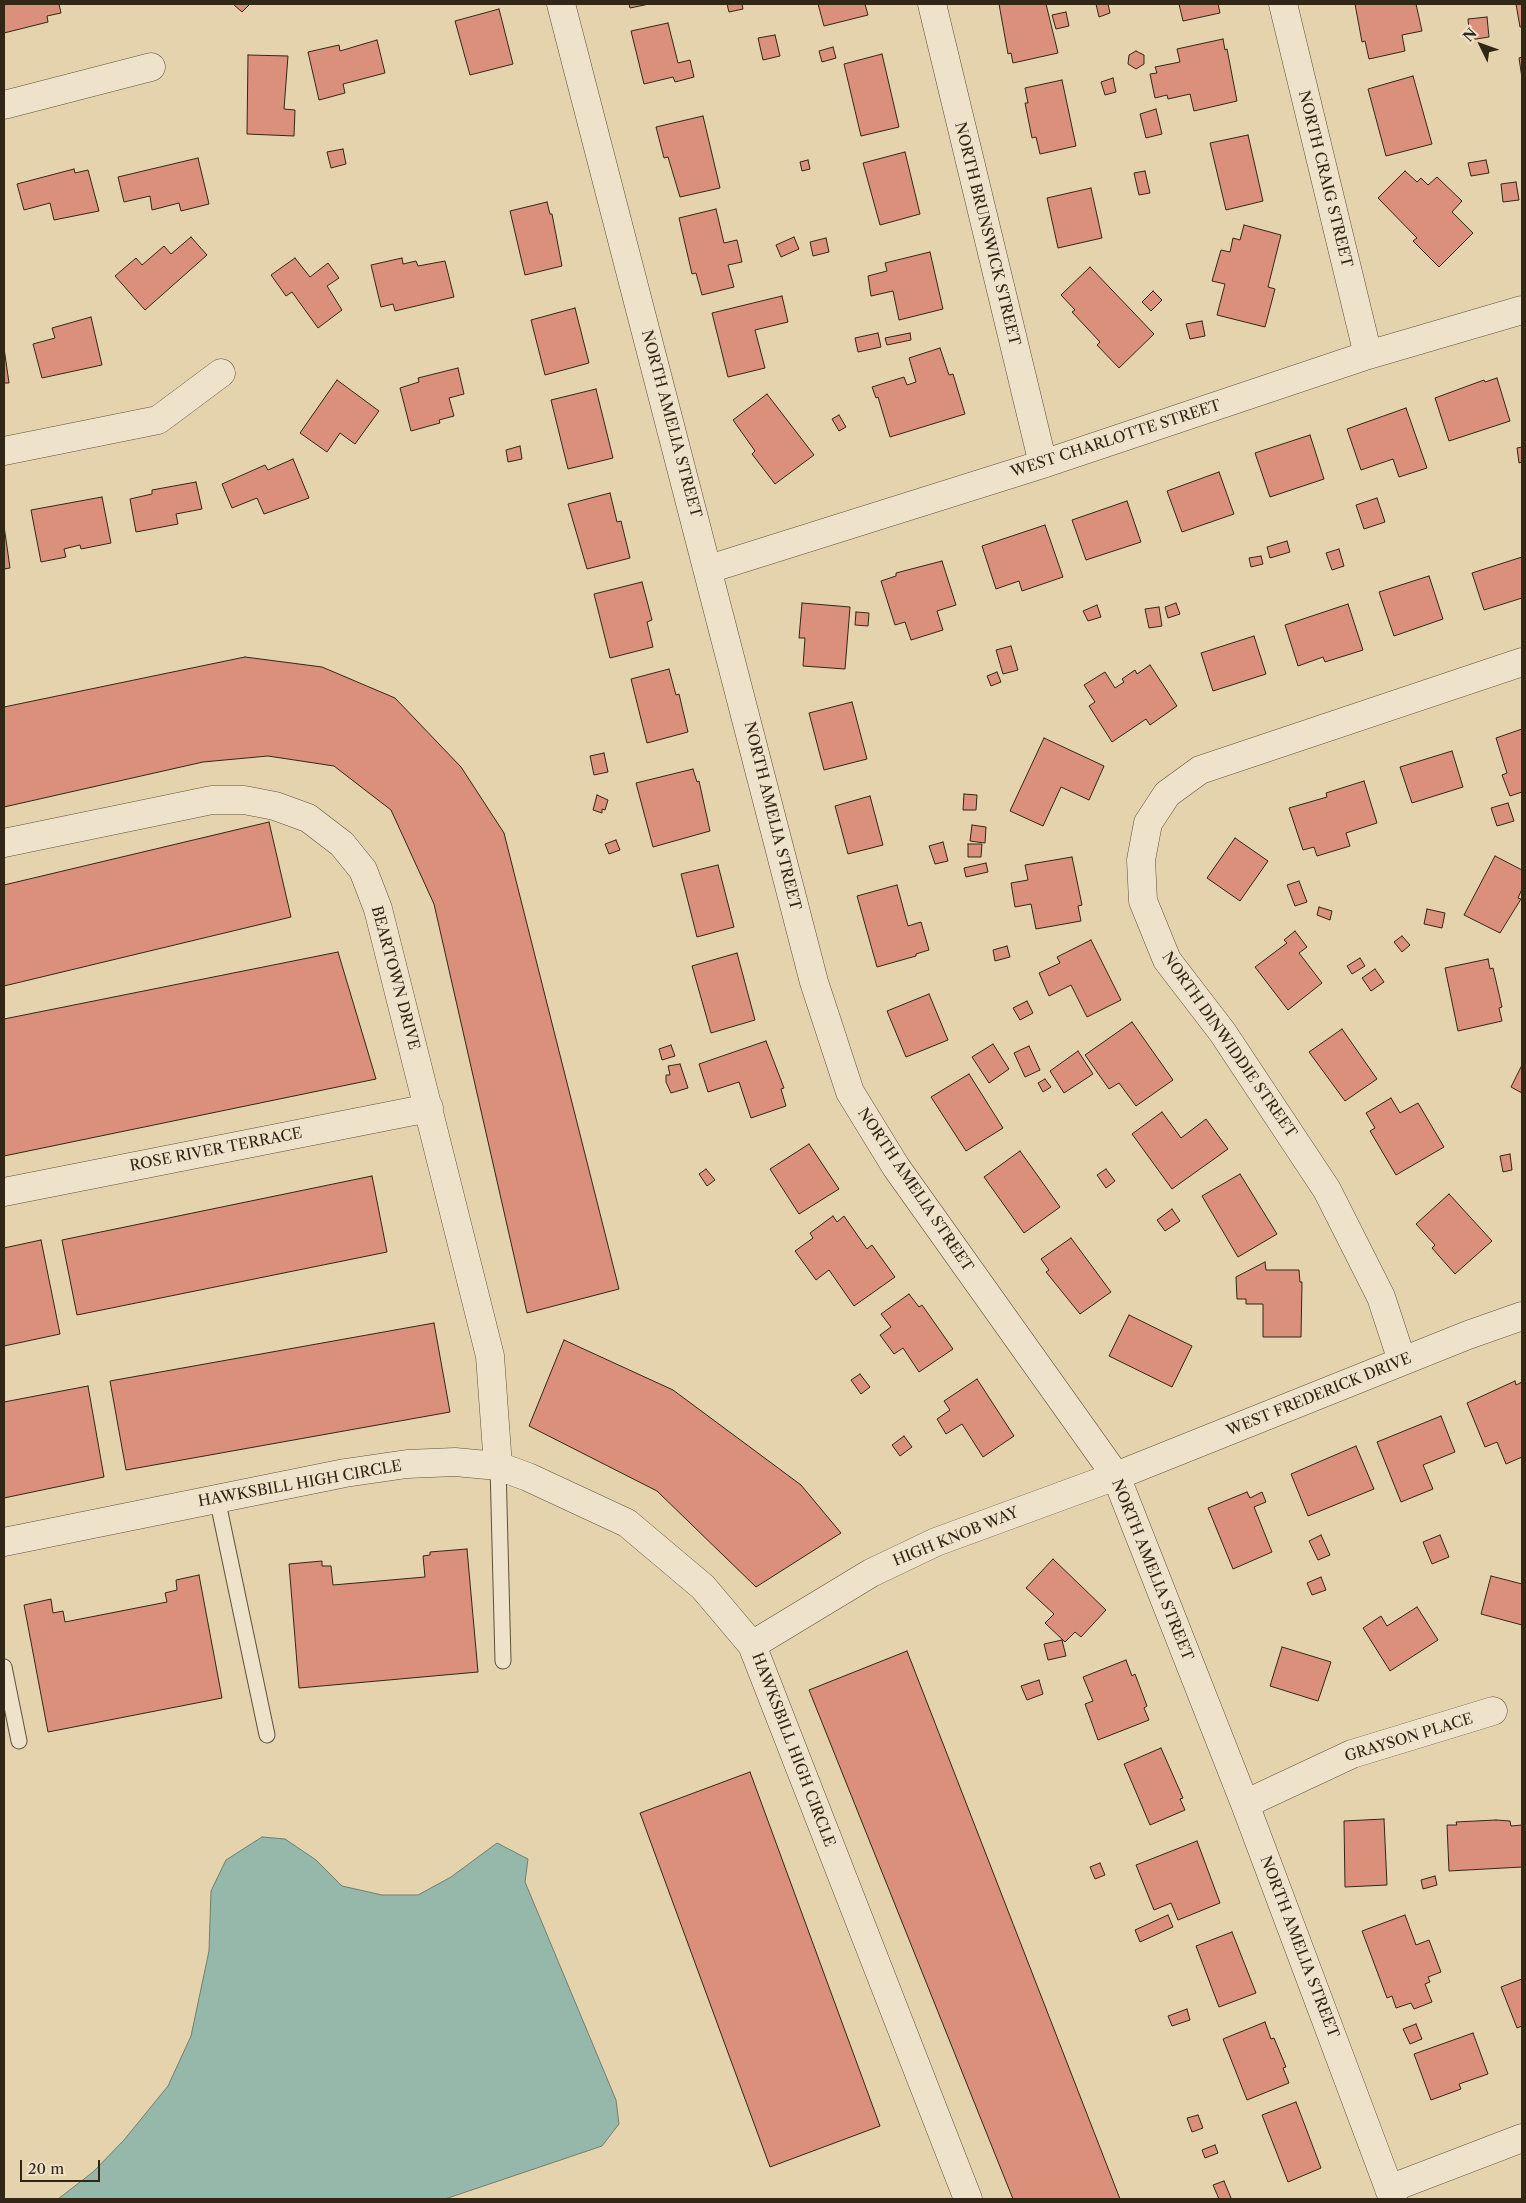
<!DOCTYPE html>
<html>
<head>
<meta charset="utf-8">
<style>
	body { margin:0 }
	#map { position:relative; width:1526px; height:2203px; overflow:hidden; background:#e5d3ad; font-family:"Libre Caslon Text",serif }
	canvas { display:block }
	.frame { position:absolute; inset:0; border:5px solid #322617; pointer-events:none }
	.north { position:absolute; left:1456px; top:20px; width:50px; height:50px; -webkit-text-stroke:4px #eee2ca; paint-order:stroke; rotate:312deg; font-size:14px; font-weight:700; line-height:20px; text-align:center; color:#322617 }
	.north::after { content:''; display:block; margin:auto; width:18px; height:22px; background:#322617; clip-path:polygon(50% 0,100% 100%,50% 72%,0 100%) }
	.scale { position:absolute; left:20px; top:2160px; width:80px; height:22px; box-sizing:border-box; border:2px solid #322617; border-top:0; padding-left:6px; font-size:15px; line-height:18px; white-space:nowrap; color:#322617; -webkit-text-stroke:4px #eee2ca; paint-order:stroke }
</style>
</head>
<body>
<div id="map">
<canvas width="1526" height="2203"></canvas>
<div class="frame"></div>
<div class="north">N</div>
<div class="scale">20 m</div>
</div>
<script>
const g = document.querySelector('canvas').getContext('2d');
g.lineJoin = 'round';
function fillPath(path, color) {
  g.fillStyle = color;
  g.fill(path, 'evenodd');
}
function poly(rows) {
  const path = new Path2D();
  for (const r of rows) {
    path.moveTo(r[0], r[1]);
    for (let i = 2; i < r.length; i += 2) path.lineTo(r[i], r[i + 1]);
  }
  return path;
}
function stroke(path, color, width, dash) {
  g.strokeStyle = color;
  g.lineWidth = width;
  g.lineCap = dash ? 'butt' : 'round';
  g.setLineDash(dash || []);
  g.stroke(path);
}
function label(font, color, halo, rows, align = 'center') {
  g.font = font + ' "Libre Caslon Text",serif';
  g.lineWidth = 5;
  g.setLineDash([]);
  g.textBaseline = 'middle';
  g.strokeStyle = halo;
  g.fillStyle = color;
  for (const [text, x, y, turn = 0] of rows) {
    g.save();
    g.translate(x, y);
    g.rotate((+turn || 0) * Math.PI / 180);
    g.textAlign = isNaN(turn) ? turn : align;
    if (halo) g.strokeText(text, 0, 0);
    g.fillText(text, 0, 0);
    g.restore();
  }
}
const water = poly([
	[262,1837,285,1839,316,1860,342,1886,382,1895,418,1895,451,1877,497,1843,528,1859,525,1882,616,2100,619,2124,602,2146,445,2199,58,2199,93,2172,124,2140,168,2086,191,2036,209,1951,211,1891,226,1860,262,1837]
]);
const building = poly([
	[4,4,59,4,61,13,47,16,48,22,4,33,4,4],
	[233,4,250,4,242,12,233,4],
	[629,4,649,4,630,8,629,4],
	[727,4,742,4,743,9,729,12,727,4],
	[818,4,865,4,868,15,824,26,818,4],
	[999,4,1046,4,1058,53,1013,63,1011,53,1008,54,999,4],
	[1096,4,1108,4,1110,13,1099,17,1096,4],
	[1179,4,1218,4,1220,13,1183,21,1179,4],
	[1355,4,1416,4,1422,31,1402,35,1405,51,1369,59,1365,41,1362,42,1355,4],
	[1516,4,1522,4,1522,27,1520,27,1516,4],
	[499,9,513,64,470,75,455,21,499,9],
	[1066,12,1069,26,1056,29,1052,15,1066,12],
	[1487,17,1489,37,1470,40,1468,19,1487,17],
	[668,23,678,63,690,60,694,77,675,82,673,77,644,84,631,31,668,23],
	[775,35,780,56,763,60,758,38,775,35],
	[1223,39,1225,50,1227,49,1237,101,1194,111,1190,94,1168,99,1167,95,1155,98,1150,74,1157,73,1155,67,1180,62,1177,49,1223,39],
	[377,40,385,73,343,84,345,93,319,100,308,52,339,45,340,51,377,40],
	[833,47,836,58,822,62,819,51,833,47],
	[1136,51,1144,55,1144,64,1136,69,1128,64,1129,55,1136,51],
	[882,54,899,127,861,136,844,64,882,54],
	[248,55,288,56,284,109,295,110,294,136,247,134,248,55],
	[1522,57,1522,78,1519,58,1522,57],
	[1413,76,1432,144,1386,156,1368,89,1413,76],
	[1113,78,1116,92,1105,95,1101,82,1113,78],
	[1062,80,1076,146,1040,154,1036,137,1032,138,1025,103,1028,103,1025,88,1062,80],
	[1156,109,1162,134,1146,138,1140,114,1156,109],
	[703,116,720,188,680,197,668,157,664,158,656,127,703,116],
	[1248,135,1263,201,1226,210,1210,143,1248,135],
	[343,149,346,164,331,168,327,152,343,149],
	[905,152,920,214,880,225,863,163,905,152],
	[198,158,209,204,181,211,179,203,152,210,150,196,124,202,118,177,198,158],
	[808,160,810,169,802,171,800,162,808,160],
	[1486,160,1489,173,1471,176,1468,163,1486,160],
	[74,169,75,173,88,170,99,211,54,220,50,203,24,210,17,184,74,169],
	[1145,171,1150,193,1139,195,1134,173,1145,171],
	[1405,171,1417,182,1421,178,1428,185,1437,177,1462,201,1452,212,1473,233,1439,267,1413,241,1417,238,1378,198,1405,171],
	[1516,182,1519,200,1503,202,1501,184,1516,182],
	[1091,188,1102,238,1058,248,1047,198,1091,188],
	[547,202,550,214,552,214,562,266,525,275,510,211,547,202],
	[716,209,724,243,737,240,742,262,728,265,734,287,702,295,696,273,692,274,679,218,716,209],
	[1244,225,1281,235,1268,287,1275,289,1265,327,1217,315,1225,284,1212,281,1221,250,1230,252,1233,238,1240,240,1244,225],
	[191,237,207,255,145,310,115,276,136,258,142,265,164,246,171,254,191,237],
	[794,237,799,249,781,257,776,245,794,237],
	[826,238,829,252,813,256,810,242,826,238],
	[930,252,943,309,899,320,893,291,871,296,868,276,887,271,885,263,930,252],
	[295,258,310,277,328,263,339,278,327,286,342,310,318,328,292,292,286,296,271,275,295,258],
	[402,258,403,264,416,261,418,266,445,261,454,297,395,311,393,304,381,307,371,265,402,258],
	[1090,267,1154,334,1119,368,1097,345,1100,342,1072,312,1075,310,1061,295,1090,267],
	[1153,291,1162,300,1151,311,1142,302,1153,291],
	[782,296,788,322,755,330,765,368,728,377,712,313,782,296],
	[575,308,589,363,545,375,531,320,575,308],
	[91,317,102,365,42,378,33,344,55,338,52,328,91,317],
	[1202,321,1205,336,1190,339,1186,324,1202,321],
	[878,333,881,347,858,352,855,338,878,333],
	[910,333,911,340,887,345,885,338,910,333],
	[4,348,9,383,4,383,4,348],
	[940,348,949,375,953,374,965,414,890,437,878,397,876,398,872,387,904,377,907,385,916,382,909,358,940,348],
	[458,368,464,394,449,398,454,416,439,420,440,423,411,431,400,388,419,382,418,378,458,368],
	[1497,378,1510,421,1449,441,1435,398,1484,380,1485,382,1497,378],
	[337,380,379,411,355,444,340,433,327,452,300,433,337,380],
	[596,389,613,458,568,469,551,400,596,389],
	[767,394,814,455,775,484,752,454,755,451,733,420,767,394],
	[1406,408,1427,468,1399,477,1393,459,1361,470,1347,429,1406,408],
	[839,415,846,427,839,431,832,419,839,415],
	[1310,435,1324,479,1270,497,1255,453,1310,435],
	[520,446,522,459,508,462,506,450,520,446],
	[1522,447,1522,462,1519,463,1517,448,1522,447],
	[293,459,309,498,264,514,257,498,232,508,222,484,265,465,268,470,293,459],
	[1219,472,1234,514,1182,532,1167,491,1219,472],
	[196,482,202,509,176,514,178,524,136,532,130,499,152,494,152,490,196,482],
	[610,493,617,522,621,521,630,558,587,569,568,504,610,493],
	[102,497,111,543,81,549,80,545,64,549,66,557,41,562,31,510,102,497],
	[1377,498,1385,522,1364,529,1356,505,1377,498],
	[1127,501,1141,542,1086,560,1072,520,1127,501],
	[1045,525,1063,577,1022,591,1019,581,996,589,982,546,1045,525],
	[4,526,10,568,4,569,4,526],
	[1287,541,1290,552,1270,558,1267,547,1287,541],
	[1339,549,1344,566,1332,570,1326,553,1339,549],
	[1261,556,1263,564,1251,567,1249,558,1261,556],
	[1522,557,1522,598,1484,610,1472,573,1522,557],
	[942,561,956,605,937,611,943,630,911,640,905,622,895,625,881,581,896,576,896,573,942,561],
	[1429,576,1443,619,1394,636,1379,592,1429,576],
	[642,582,652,620,647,622,653,647,610,658,594,594,642,582],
	[802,603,850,607,845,669,803,666,805,638,799,638,802,603],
	[1176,603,1180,614,1168,618,1165,607,1176,603],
	[1348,604,1363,650,1325,662,1323,657,1298,666,1285,625,1348,604],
	[1097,605,1101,617,1088,621,1083,611,1097,605],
	[1159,607,1162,626,1149,628,1145,609,1159,607],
	[856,612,869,613,868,626,855,625,856,612],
	[1254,636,1266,674,1213,691,1201,653,1254,636],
	[1011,646,1018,670,1003,674,996,650,1011,646],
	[245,657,322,667,395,698,461,767,504,833,619,1289,527,1313,434,904,391,810,334,766,268,756,203,762,4,807,4,707,245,657],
	[1150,665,1177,706,1150,725,1146,719,1112,742,1089,706,1095,702,1084,685,1105,672,1115,688,1124,682,1122,679,1135,670,1137,674,1150,665],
	[669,669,676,695,679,694,688,732,647,743,631,679,669,669],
	[997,672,1001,682,991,686,987,676,997,672],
	[852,702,867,759,824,770,809,713,852,702],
	[1522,729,1522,792,1510,796,1502,775,1507,773,1496,738,1522,729],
	[1044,738,1104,766,1089,800,1061,787,1043,826,1010,811,1044,738],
	[1452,751,1463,787,1412,803,1400,767,1452,751],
	[604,753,608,772,594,775,590,756,604,753],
	[693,769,697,782,699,781,710,831,653,847,636,783,693,769],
	[1364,781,1377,823,1346,833,1350,846,1317,856,1314,847,1303,850,1289,808,1327,797,1326,793,1364,781],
	[964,794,977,795,976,810,963,810,964,794],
	[597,795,608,800,605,810,602,809,602,813,593,810,597,795],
	[870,796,883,845,848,854,835,806,870,796],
	[1508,803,1514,821,1497,826,1491,808,1508,803],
	[269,822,291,917,4,986,4,885,269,822],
	[972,825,986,827,985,843,970,841,972,825],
	[1235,838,1268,861,1240,901,1207,878,1235,838],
	[616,840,620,850,609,854,605,844,616,840],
	[943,842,948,861,935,864,929,846,943,842],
	[968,844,982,844,981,857,968,857,968,844],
	[1495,856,1522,870,1522,889,1518,898,1521,899,1500,933,1464,915,1495,856],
	[1072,857,1082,905,1078,906,1081,921,1036,929,1031,904,1015,907,1011,883,1028,880,1025,865,1072,857],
	[986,863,988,872,966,877,964,868,986,863],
	[718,865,734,927,697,937,681,874,718,865],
	[1299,881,1307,902,1295,906,1287,885,1299,881],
	[897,885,908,926,921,922,929,950,916,954,916,956,877,967,857,896,897,885],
	[1319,907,1332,911,1330,920,1317,915,1319,907],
	[1427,909,1445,913,1442,928,1424,924,1427,909],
	[1295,931,1307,947,1299,953,1322,983,1288,1010,1255,967,1287,943,1284,940,1295,931],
	[1402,936,1410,945,1402,952,1394,942,1402,936],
	[1091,940,1121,1000,1087,1017,1071,985,1049,996,1039,973,1060,963,1057,957,1091,940],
	[1007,946,1010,957,995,961,993,950,1007,946],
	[338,952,376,1079,4,1156,4,1019,338,952],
	[737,953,755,1020,711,1033,692,966,737,953],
	[1360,958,1365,966,1352,974,1347,966,1360,958],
	[1488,959,1490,969,1493,968,1502,1007,1499,1008,1502,1021,1458,1031,1445,968,1488,959],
	[1375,969,1384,982,1371,991,1362,978,1375,969],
	[929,994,948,1040,906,1057,887,1011,929,994],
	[1027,1001,1033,1013,1020,1020,1013,1008,1027,1001],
	[1132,1022,1173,1080,1136,1106,1119,1083,1109,1089,1085,1055,1132,1022],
	[1342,1029,1377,1079,1345,1101,1309,1052,1342,1029],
	[766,1041,784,1088,781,1089,786,1106,751,1118,739,1082,708,1092,699,1064,766,1041],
	[993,1044,1009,1069,989,1083,972,1057,993,1044],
	[671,1045,675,1056,662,1060,659,1049,671,1045],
	[1029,1046,1040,1070,1025,1077,1014,1053,1029,1046],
	[1078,1051,1093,1074,1064,1093,1050,1071,1078,1051],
	[680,1064,688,1088,671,1093,666,1082,666,1075,670,1075,668,1066,680,1064],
	[1522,1065,1522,1093,1511,1087,1522,1065],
	[969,1074,1003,1128,966,1151,931,1097,969,1074],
	[1045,1079,1051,1087,1043,1092,1038,1083,1045,1079],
	[1391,1098,1400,1113,1418,1103,1444,1147,1396,1175,1370,1131,1375,1128,1366,1113,1391,1098],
	[1162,1112,1181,1138,1206,1119,1228,1149,1172,1189,1132,1134,1162,1112],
	[809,1144,839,1189,799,1214,770,1169,809,1144],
	[1020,1151,1060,1207,1024,1233,984,1177,1020,1151],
	[1510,1154,1512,1170,1503,1172,1500,1156,1510,1154],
	[706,1169,715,1180,707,1186,699,1174,706,1169],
	[1106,1169,1115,1181,1106,1188,1097,1175,1106,1169],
	[1240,1174,1277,1234,1238,1257,1202,1196,1240,1174],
	[372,1176,387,1252,77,1315,62,1240,372,1176],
	[1449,1194,1492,1241,1455,1274,1432,1248,1435,1245,1416,1224,1449,1194],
	[1172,1209,1180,1221,1165,1231,1157,1220,1172,1209],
	[833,1216,837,1222,844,1216,867,1249,872,1245,895,1277,854,1306,829,1270,816,1280,795,1251,813,1238,810,1233,833,1216],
	[1071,1238,1111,1292,1080,1314,1046,1272,1049,1270,1041,1259,1071,1238],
	[41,1240,60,1334,4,1346,4,1248,41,1240],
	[1265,1262,1266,1270,1299,1270,1300,1282,1302,1282,1301,1337,1263,1337,1263,1304,1246,1304,1246,1299,1237,1299,1236,1277,1265,1262],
	[909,1294,919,1307,922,1305,953,1349,919,1372,903,1348,894,1354,880,1335,891,1327,881,1314,909,1294],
	[1129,1315,1192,1346,1172,1387,1109,1356,1129,1315],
	[434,1323,450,1412,126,1470,110,1381,434,1323],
	[564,1340,673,1390,801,1485,841,1533,756,1587,657,1491,529,1426,564,1340],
	[860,1374,870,1387,861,1394,851,1380,860,1374],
	[977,1379,1014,1436,983,1457,962,1424,946,1434,937,1419,950,1410,944,1401,977,1379],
	[1515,1381,1516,1385,1522,1382,1522,1457,1506,1464,1497,1442,1485,1447,1467,1403,1515,1381],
	[88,1386,104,1477,4,1498,4,1402,88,1386],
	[1441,1416,1455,1452,1423,1465,1433,1489,1401,1502,1377,1442,1441,1416],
	[904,1436,912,1447,900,1456,892,1445,904,1436],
	[1356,1446,1374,1489,1308,1516,1291,1474,1356,1446],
	[1247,1492,1250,1498,1262,1492,1266,1502,1254,1507,1272,1552,1233,1569,1208,1508,1247,1492],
	[1321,1535,1330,1555,1318,1560,1309,1541,1321,1535],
	[1440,1535,1449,1557,1432,1564,1423,1542,1440,1535],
	[467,1549,478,1672,299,1688,289,1564,322,1561,322,1566,331,1566,333,1585,425,1577,423,1556,430,1555,430,1552,467,1549],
	[1053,1559,1106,1610,1081,1637,1075,1632,1065,1642,1045,1623,1054,1614,1026,1588,1053,1559],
	[199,1575,222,1698,48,1732,24,1605,51,1599,53,1613,63,1611,65,1622,167,1602,165,1593,177,1590,176,1580,199,1575],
	[1491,1576,1522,1584,1522,1625,1481,1614,1491,1576],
	[1321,1577,1326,1590,1312,1595,1307,1583,1321,1577],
	[1417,1607,1438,1640,1390,1671,1363,1628,1381,1616,1387,1626,1417,1607],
	[1062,1640,1066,1656,1048,1660,1044,1644,1062,1640],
	[1282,1647,1331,1662,1318,1701,1270,1686,1282,1647],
	[907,1651,1120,2199,1013,2199,809,1690,907,1651],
	[1126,1660,1132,1676,1135,1674,1147,1706,1144,1708,1149,1720,1098,1740,1085,1704,1093,1701,1083,1677,1126,1660],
	[1039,1680,1043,1694,1027,1700,1021,1686,1039,1680],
	[1161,1748,1183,1798,1180,1799,1185,1810,1150,1825,1124,1764,1161,1748],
	[750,1772,880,2126,770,2167,640,1813,750,1772],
	[1384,1819,1387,1885,1345,1887,1344,1821,1384,1819],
	[1496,1820,1510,1821,1511,1826,1522,1825,1522,1867,1449,1871,1447,1825,1457,1825,1456,1822,1496,1820],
	[1197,1841,1220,1903,1178,1920,1171,1903,1154,1910,1136,1865,1197,1841],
	[1100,1863,1105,1875,1095,1879,1090,1867,1100,1863],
	[1435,1876,1437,1885,1423,1889,1421,1880,1435,1876],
	[1168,1915,1173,1927,1140,1942,1135,1930,1168,1915],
	[1405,1915,1416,1945,1429,1940,1441,1972,1428,1977,1430,1982,1425,1984,1432,2002,1414,2009,1411,2003,1396,2008,1392,1996,1387,1998,1362,1931,1405,1915],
	[1232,1932,1256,1993,1219,2007,1196,1946,1232,1932],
	[1522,1979,1522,2026,1517,2028,1501,1987,1522,1979],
	[1187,2009,1190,2020,1172,2026,1168,2016,1187,2009],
	[1265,2022,1271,2039,1274,2038,1286,2067,1283,2068,1289,2083,1247,2100,1223,2039,1265,2022],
	[1416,2024,1422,2039,1410,2044,1403,2029,1416,2024],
	[1473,2033,1488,2074,1459,2084,1461,2089,1431,2100,1414,2054,1473,2033],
	[1296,2102,1321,2168,1288,2182,1262,2115,1296,2102],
	[1198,2115,1203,2128,1192,2132,1187,2118,1198,2115],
	[1215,2145,1218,2153,1205,2158,1202,2150,1215,2145],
	[1224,2181,1231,2198,1229,2199,1219,2199,1213,2185,1224,2181]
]);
const lane = poly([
	[498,1466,503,1661],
	[217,1498,267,1735],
	[4,1667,19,1741]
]);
const street = poly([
	[561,4,814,982,850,1092,896,1167,1116,1476,1245,1804,1393,2199],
	[932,4,1043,464],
	[1283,4,1368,355],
	[4,105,151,67],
	[4,451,158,420,221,373],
	[709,569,1043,464,1368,355,1522,310],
	[4,843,212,800,244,800,275,806,308,818,342,844,363,870,378,909,490,1356,498,1466],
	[4,1192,429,1108],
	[1402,1361,1381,1297,1327,1190,1223,1033,1167,960,1143,901,1141,860,1148,823,1167,794,1200,770,1522,662],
	[4,1542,345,1473,407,1464,455,1462,498,1466,528,1477,627,1523,703,1587,752,1645,968,2199],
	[752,1645,871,1573,936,1542,1116,1476,1468,1335,1522,1316],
	[1245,1804,1352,1754,1493,1711],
	[1389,2189,1522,2138]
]);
const streetNames = [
	["NORTH CRAIG STREET",1325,179,76],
	["NORTH BRUNSWICK STREET",987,234,76],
	["NORTH AMELIA STREET",671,424,75],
	["WEST CHARLOTTE STREET",1116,439,-18],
	["NORTH AMELIA STREET",772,816,76],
	["BEARTOWN DRIVE",395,978,75],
	["NORTH DINWIDDIE STREET",1229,1045,55],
	["ROSE RIVER TERRACE",216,1150,-11],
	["NORTH AMELIA STREET",915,1190,56],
	["WEST FREDERICK DRIVE",1319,1395,-22],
	["HAWKSBILL HIGH CIRCLE",300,1484,-10],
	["HIGH KNOB WAY",956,1537,-22],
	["NORTH AMELIA STREET",1152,1570,68],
	["GRAYSON PLACE",1409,1738,-17],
	["HAWKSBILL HIGH CIRCLE",793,1750,69],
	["NORTH AMELIA STREET",1299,1947,69]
];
fillPath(water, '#96b8ab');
stroke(water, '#6e7e70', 1);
fillPath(building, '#db907c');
stroke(building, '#322617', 1);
stroke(lane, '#5f513c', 17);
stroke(street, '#5f513c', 29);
stroke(lane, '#eee2ca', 15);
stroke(street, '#eee2ca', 28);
label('15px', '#322617', '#eee2ca', streetNames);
</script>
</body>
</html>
